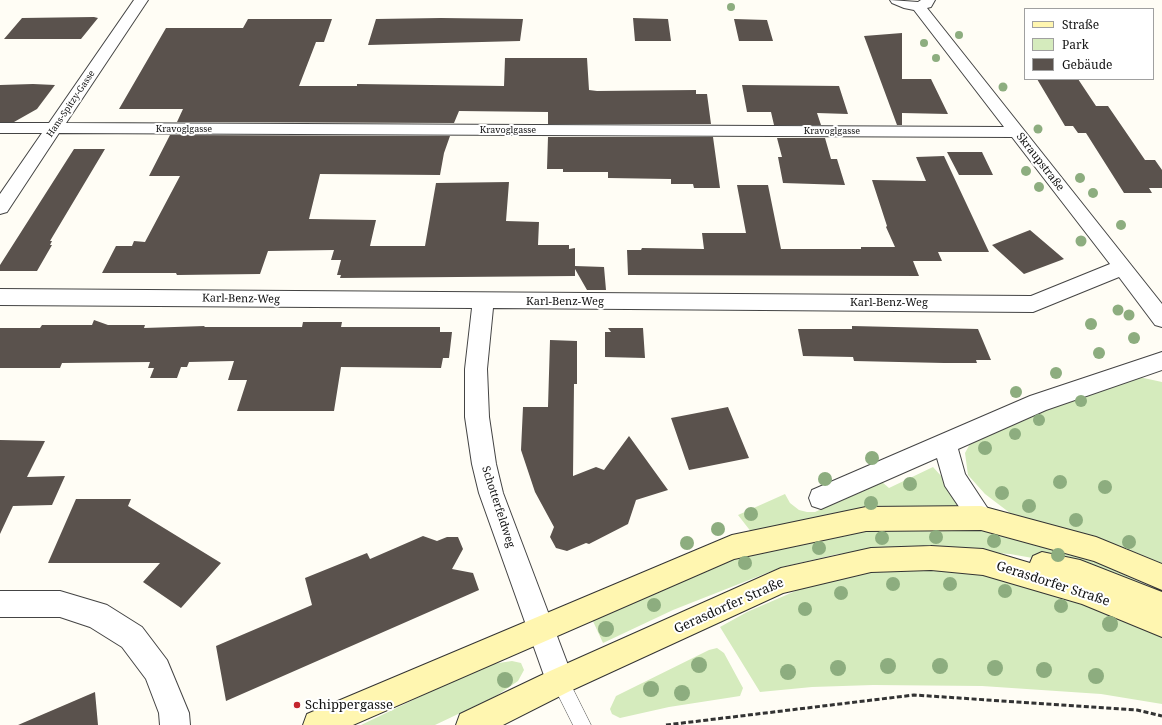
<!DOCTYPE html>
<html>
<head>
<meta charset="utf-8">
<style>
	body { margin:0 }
	#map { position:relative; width:1162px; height:725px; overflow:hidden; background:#fffdf5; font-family:"Noto Serif",serif }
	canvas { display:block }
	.legend { position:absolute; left:1024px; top:8px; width:130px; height:72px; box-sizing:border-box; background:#fff; border:1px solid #a0a0a0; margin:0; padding:5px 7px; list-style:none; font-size:12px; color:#111 }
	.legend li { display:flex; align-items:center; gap:8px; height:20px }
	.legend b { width:20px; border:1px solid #a0a0a0 }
</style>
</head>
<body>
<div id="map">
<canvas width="1162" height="725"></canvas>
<ul class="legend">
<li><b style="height:5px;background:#fff6b0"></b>Straße</li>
<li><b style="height:11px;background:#d5ebbd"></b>Park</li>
<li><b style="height:11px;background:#5a524d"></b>Gebäude</li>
</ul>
</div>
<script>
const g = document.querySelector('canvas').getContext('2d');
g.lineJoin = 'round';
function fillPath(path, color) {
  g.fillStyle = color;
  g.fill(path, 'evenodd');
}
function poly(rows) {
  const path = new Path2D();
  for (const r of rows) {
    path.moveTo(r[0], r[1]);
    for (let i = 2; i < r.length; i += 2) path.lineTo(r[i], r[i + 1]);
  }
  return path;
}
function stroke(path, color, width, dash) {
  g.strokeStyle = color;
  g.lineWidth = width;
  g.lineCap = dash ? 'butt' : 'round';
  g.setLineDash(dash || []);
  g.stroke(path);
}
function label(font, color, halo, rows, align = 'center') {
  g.font = font + ' "Noto Serif",serif';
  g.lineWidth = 4;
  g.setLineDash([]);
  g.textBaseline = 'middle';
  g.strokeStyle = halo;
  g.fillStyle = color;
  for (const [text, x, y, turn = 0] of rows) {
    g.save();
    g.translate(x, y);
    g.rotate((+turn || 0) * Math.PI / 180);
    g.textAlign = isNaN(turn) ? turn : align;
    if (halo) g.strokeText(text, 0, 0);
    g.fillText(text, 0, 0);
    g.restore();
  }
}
const green = poly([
	[1139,377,1162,382,1162,570,1067,532,1010,513,985,494,968,475,965,453,971,442,1038,411],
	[933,467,961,498,959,505,950,507,899,506,834,513,752,533,738,515,785,494,790,503,799,510,807,512,815,512,882,482,889,488],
	[953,526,989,531,1083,556,1162,592,1162,600,1044,560,1010,554,919,548,838,554,782,567,673,610,603,643,592,619,663,584,760,550,866,529],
	[931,565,1029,582,1162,632,1162,704,1101,694,982,686,873,685,812,687,760,692,720,627,747,612,814,583,880,568],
	[717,648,724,653,743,688,740,696,669,707,620,718,612,714,610,709,616,696,709,650],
	[512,661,521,663,524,670,518,681,496,696,435,725,361,725,486,665]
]);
const building = poly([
	[94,17,98,18,81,39,4,39,22,18],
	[441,18,523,19,520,41,368,45,376,19],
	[633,18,668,19,671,41,635,41],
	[248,19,332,19,324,42,316,42,299,86,357,86,357,84,504,86,505,58,587,58,589,90,597,91,696,90,696,94,707,94,711,124,548,124,548,112,459,111,454,123,177,122,183,109,119,109,166,28,243,28],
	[734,19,767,20,773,41,739,41],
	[902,33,902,79,931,79,948,114,902,113,902,125,897,125,864,36],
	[1037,79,1078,79,1096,106,1108,106,1145,160,1155,160,1162,170,1162,188,1149,188,1152,193,1124,193,1086,133,1078,133,1073,126,1065,126],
	[0,85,33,84,55,85,37,109,14,122,0,122],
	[742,85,839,86,848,114,817,113,821,125,774,125,771,112,747,112],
	[170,135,450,136,444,153,440,175,320,174,309,219,376,220,370,246,425,246,436,183,509,182,506,221,539,222,538,245,569,245,569,249,575,248,575,266,604,267,606,290,587,290,575,269,575,276,340,278,341,275,337,275,341,260,331,260,334,250,268,251,260,274,177,275,176,273,102,273,116,246,132,246,134,241,145,242,180,176,149,176],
	[548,137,713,137,720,188,694,188,693,184,671,184,671,179,608,178,608,172,563,172,563,169,547,169],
	[777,138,825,138,831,159,837,159,845,185,783,183,778,157,782,157],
	[74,149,105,149,50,241,52,241,50,245,52,245,37,271,0,271,0,265],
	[947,152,982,152,993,175,959,175],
	[944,156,989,252,938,252,942,261,913,261,919,276,628,275,627,250,641,250,642,248,704,249,702,233,746,233,737,185,768,185,781,249,861,249,861,247,895,247,886,227,887,226,872,180,926,181,916,157],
	[1030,230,1064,259,1024,274,992,245],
	[94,320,108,325,145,325,144,328,205,326,204,327,302,327,303,322,342,322,341,327,440,327,440,332,452,332,449,358,443,358,441,368,341,367,334,411,237,411,247,380,228,380,234,361,189,362,187,367,181,367,177,378,150,378,154,368,148,368,150,362,62,363,60,368,0,368,0,328,40,328,42,325,92,325],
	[852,326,978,329,991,360,976,360,977,363,944,363,854,361,853,357,803,356,798,329,852,329],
	[608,328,643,328,645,358,605,357,605,332,611,332],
	[550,340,577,341,577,384,574,384,573,476,596,467,604,470,629,436,668,490,636,500,628,524,589,544,586,543,567,551,556,548,550,537,554,527,535,492,521,450,523,407,548,407],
	[728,407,749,458,689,470,671,418],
	[0,440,45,441,27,477,65,476,52,505,13,506,0,534],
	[76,499,131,499,128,506,221,563,181,608,143,582,160,563,48,563],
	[423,536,437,541,447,537,458,537,463,549,452,569,473,573,479,590,226,701,216,646,312,605,305,578,367,553,370,559],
	[95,692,98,725,18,725]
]);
const path = poly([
	[666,725,914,695,1137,710,1162,716]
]);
const service = poly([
	[560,672,566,675,591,725,573,725,551,681,554,675,560,672]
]);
const minor = poly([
	[134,0,148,0,66,123,1004,127,914,10,904,8,892,3,890,0,918,2,921,0,935,0,931,7,927,8,1162,304,1162,327,1155,325,1119,277,1033,312,493,308,487,369,489,417,496,464,503,493,574,681,570,691,560,695,550,691,546,681,479,493,472,464,465,417,465,369,472,308,0,305,0,289,1031,296,1110,264,1012,137,59,133,7,212,0,214,0,194,42,133,0,133,0,123,49,123,134,0],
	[1162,352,1162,370,1046,410,958,449,965,474,994,518,990,526,981,530,972,526,945,486,937,458,821,509,812,506,809,498,812,490,1030,396,1162,352],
	[0,591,60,591,107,605,142,627,167,660,189,713,190,725,160,725,159,713,146,679,122,647,90,627,60,617,0,617,0,591]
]);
const secondary = poly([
	[981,506,1096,537,1162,564,1162,590,1094,561,981,530,866,531,734,559,353,725,303,725,307,714,732,535,866,507,981,506],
	[931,546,983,549,1030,563,1033,556,1042,552,1080,560,1162,592,1162,637,1082,604,983,575,931,570,871,572,783,593,570,691,503,725,456,725,460,714,550,671,781,568,871,548,931,546]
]);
const trees = [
	[731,7,4],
	[959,35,4],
	[924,43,4],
	[936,58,4],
	[1003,87,4.5],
	[1038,129,4.5],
	[1026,171,5],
	[1080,178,5],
	[1039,187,5],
	[1093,193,5],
	[1121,225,5],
	[1081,241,5.5],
	[1118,310,5.5],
	[1129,315,5.5],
	[1091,324,6],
	[1134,338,6],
	[1099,353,6],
	[1056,373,6],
	[1016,392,6],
	[1081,401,6],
	[1039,420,6],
	[1015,434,6],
	[985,448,7],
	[872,458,7],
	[825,479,7],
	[1060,482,7],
	[910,484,7],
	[1105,487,7],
	[1002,493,7],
	[871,503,7],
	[1029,506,7],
	[751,514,7],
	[1076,520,7],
	[718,529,7],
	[936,537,7],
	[882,538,7],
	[994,541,7],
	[1129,542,7],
	[687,543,7],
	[819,548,7],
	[1058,555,7],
	[745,563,7],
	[893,584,7],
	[950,584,7],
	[1005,591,7],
	[841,593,7],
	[654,605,7],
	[1061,606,7],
	[805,609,7],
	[1110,624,8],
	[606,629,8],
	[699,665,8],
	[888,666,8],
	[940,666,8],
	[838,668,8],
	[995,668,8],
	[1044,670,8],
	[788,672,8],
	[1096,676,8],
	[505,680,8],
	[651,689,8],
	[682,693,8]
];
const markers = [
	[297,705,4,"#c4262e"]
];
const farStreetnames = [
	["Hans-Spitzy-Gasse",71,104,-56],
	["Kravoglgasse",184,129],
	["Kravoglgasse",508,130],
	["Kravoglgasse",832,131]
];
const streetNames = [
	["Skraupstraße",1040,162,52],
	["Karl-Benz-Weg",241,299,1],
	["Karl-Benz-Weg",565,302],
	["Karl-Benz-Weg",889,303],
	["Schotterfeldweg",498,507,72]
];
const nearStreetnames = [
	["Gerasdorfer Straße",1053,584,18],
	["Gerasdorfer Straße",729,606,-24]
];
const nearPoinames = [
	["Schippergasse",305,705]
];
fillPath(green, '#d5ebbd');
fillPath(building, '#5a524d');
stroke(service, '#444', 1);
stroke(minor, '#444', 2);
stroke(secondary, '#333', 2);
stroke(path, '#333', 3, [5, 2.5]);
fillPath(service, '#fff');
fillPath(minor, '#fff');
fillPath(secondary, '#fff6b0');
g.fillStyle = '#8dad7f';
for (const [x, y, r] of trees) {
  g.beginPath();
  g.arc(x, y, r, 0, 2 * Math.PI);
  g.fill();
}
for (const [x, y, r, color] of markers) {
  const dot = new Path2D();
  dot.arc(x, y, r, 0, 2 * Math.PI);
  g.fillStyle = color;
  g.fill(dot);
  stroke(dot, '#fff', 1.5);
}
label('9px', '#111', '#fff', farStreetnames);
label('11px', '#111', '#fff', streetNames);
label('13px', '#111', '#fff', nearStreetnames);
label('13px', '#111', '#fff', nearPoinames, 'left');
</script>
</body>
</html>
